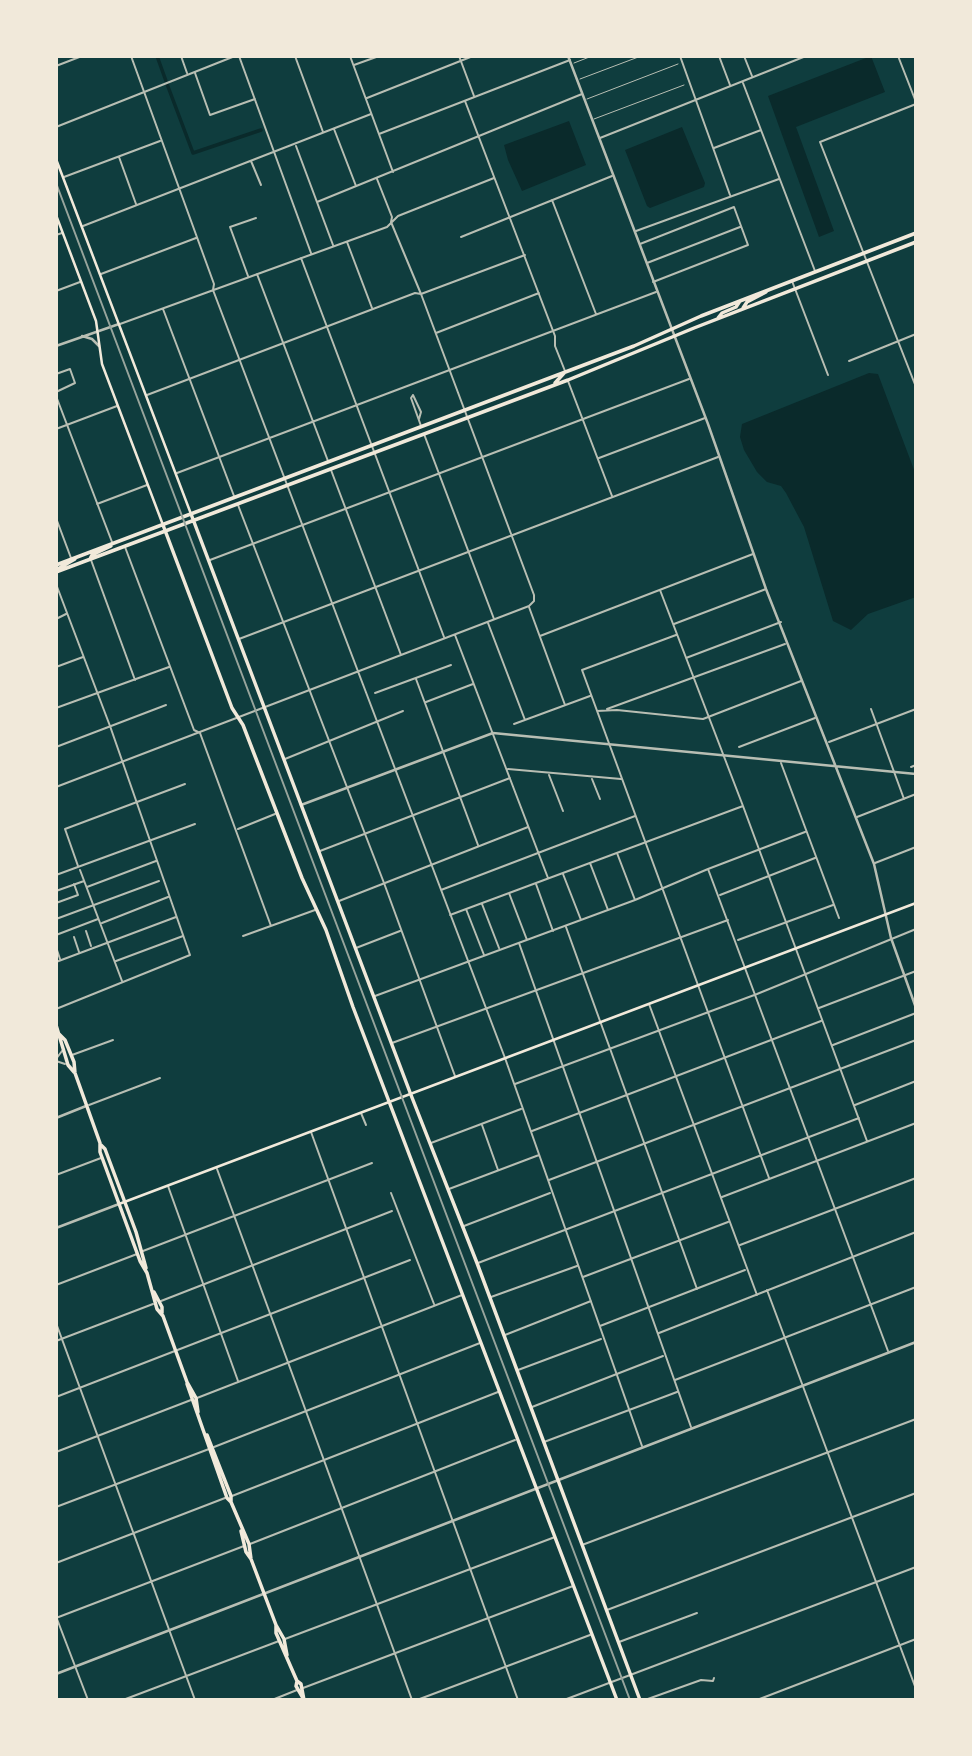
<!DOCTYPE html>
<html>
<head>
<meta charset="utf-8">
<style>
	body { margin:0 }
	#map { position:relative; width:972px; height:1756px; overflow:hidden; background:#0f3d3e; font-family:Montserrat,sans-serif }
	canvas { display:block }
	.frame { position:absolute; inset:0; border:58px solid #f1e9da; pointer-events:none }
</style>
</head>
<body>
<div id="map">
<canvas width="972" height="1756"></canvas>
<div class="frame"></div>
</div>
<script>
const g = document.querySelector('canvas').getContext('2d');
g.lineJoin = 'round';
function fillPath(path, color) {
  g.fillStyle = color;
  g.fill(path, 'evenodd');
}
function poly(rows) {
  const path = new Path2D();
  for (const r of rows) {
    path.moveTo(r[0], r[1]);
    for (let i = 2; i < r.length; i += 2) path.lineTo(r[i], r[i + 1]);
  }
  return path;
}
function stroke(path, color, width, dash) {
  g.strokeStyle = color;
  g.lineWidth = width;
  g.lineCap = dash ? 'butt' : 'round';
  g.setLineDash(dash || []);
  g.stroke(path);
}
const water = poly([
	[871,56,885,92,796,127,834,231,819,237,768,96],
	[569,121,586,165,522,191,508,160,504,145],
	[682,127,705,183,704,187,650,208,647,206,625,150],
	[869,373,878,374,916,475,916,597,868,614,851,630,833,621,804,527,786,493,781,486,767,482,757,472,744,450,740,437,742,424]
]);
const canal = poly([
	[157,56,166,81],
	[167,84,193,153,261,130]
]);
const service = poly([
	[574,63,592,56],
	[580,79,641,56],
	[587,99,678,64],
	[594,119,684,85]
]);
const minor = poly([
	[131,56,214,284,213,290,505,1058,642,1446],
	[181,56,187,73],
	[239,56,311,253],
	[295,56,323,132],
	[350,56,393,172],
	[459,56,474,96],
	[680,56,730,195],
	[719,56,730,85],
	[744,56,752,76],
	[898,56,916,102],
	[354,65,379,56],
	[56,66,82,56],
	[195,73,210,115,255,99],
	[743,83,815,271],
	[367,98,473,56],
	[465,101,555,336,555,346,565,371],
	[916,104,820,142,916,387],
	[56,127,235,56],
	[334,129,356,186],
	[379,134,570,60],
	[600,138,806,56],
	[296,146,333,245],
	[714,148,761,130],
	[119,157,136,204],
	[251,161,261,185],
	[64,177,160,141],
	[552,200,596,314],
	[317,202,582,94],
	[83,226,371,114],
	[636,231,779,179],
	[56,235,62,233],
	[461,237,612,176],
	[347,242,372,308],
	[640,244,734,207,748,245,653,282],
	[301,258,444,637],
	[647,263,740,227],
	[101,274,196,238],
	[257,274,328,461],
	[248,276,230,227,256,218],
	[792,281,828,375],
	[56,291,80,282],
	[163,309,234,496],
	[120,324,387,227,398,216,494,178],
	[436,333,539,293],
	[849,361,916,334],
	[56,374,70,369,75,383,56,392],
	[568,381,612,496],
	[147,395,415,293,421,294,525,255],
	[56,396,112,542],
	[419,419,421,412,413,395,411,398,421,426],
	[56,429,117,406],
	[424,434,494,619],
	[599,458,705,418],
	[331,470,401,655],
	[177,473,656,292],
	[97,504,147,485],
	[238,505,384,883,455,1076],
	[56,518,71,558],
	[125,547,194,730,200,733,271,926],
	[91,560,135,680],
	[210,560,689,379],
	[56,584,110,726,190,955,56,1009],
	[660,590,743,806,867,1141],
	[529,607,565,705],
	[56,619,66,614],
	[488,623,525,720],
	[674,624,766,589],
	[455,635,548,878],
	[676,635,582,670,769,1178],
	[540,636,753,554],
	[239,639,718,457],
	[686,658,781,622],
	[56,667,83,657],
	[416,679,478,845],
	[375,693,451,665],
	[426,702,473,684],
	[56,708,169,667],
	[607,709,785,644],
	[871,709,904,799],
	[597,711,617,710,703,719,801,681],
	[514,724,590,696],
	[829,742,916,709],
	[56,747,166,705],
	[739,747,815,718],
	[285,759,403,711],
	[781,763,839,918],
	[911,767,916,765],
	[508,769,621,779],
	[549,775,563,811],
	[592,779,600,799],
	[56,787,516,611,529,606,534,601,534,595,421,294,391,222,392,217,377,179],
	[857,817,916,794],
	[238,829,275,814],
	[320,851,510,778],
	[617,853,635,900],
	[590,863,608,910],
	[875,863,916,847],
	[78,866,65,829,185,784],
	[708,869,888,1351],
	[80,870,122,981],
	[563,874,581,920],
	[56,875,195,824],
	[536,884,553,931],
	[87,887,156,861],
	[441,890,635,816],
	[56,891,84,881],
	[509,893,527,940],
	[720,895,815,858],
	[339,901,528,827],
	[56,903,78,895,74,884],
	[482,904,499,948],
	[466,909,484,955],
	[450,915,743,806],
	[56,919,159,881],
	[102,923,168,897],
	[566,927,697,1289],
	[86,931,91,946],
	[56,935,98,919],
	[243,936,315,910],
	[74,937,79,952],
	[738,940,833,905],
	[519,943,691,1427],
	[56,947,60,959],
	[356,948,400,931],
	[116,961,183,936],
	[56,962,176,917],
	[375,996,635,900,708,869,805,832],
	[649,1004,757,1295],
	[819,1008,916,971],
	[392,1043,728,920],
	[833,1045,916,1013],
	[72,1055,113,1040],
	[56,1059,62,1051],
	[56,1061,65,1064],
	[515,1084,757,994,916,929],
	[89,1105,160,1078],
	[855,1105,916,1081],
	[361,1113,366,1125],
	[482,1125,498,1170],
	[532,1131,821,1021],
	[311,1132,518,1700],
	[431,1143,521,1109],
	[217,1169,412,1700],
	[56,1175,101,1158],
	[549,1180,916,1040],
	[168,1186,238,1381],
	[449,1189,539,1155],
	[391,1193,434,1304],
	[722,1197,916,1123],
	[464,1226,550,1193],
	[740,1245,916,1178],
	[143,1251,372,1163],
	[478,1263,859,1118],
	[583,1277,728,1222],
	[56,1285,137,1254],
	[767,1290,916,1689],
	[491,1297,577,1266],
	[161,1301,392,1211],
	[56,1323,195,1700],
	[600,1326,745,1270],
	[659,1333,916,1232],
	[505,1335,591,1301],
	[56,1341,153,1304],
	[518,1370,601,1339],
	[675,1380,916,1287],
	[56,1397,410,1260],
	[197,1398,462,1295],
	[532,1407,663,1356],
	[544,1442,677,1392],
	[214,1447,480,1343],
	[56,1452,191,1400],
	[232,1496,498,1392],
	[56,1507,209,1449],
	[250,1544,515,1440],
	[582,1545,916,1419],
	[56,1563,225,1498],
	[607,1610,916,1493],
	[56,1618,244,1546],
	[57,1619,88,1700],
	[285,1639,555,1537],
	[619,1642,697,1613],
	[303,1688,573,1586],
	[123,1700,279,1641],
	[272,1700,297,1690],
	[417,1700,590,1635],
	[564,1700,916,1567],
	[645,1700,701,1680,713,1681,714,1678],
	[757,1700,916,1639]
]);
const tertiary = poly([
	[568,56,708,424,766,589,874,864,891,938,916,1008],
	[82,336,92,339,99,346],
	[56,346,119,324],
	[301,805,493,733,916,774],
	[56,1118,86,1106],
	[56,1228,119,1204],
	[56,1674,916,1342]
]);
const secondary = poly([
	[56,159,191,514],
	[56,215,96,321,102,364,163,525],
	[119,1204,916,903]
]);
const primary = poly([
	[743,308,747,302,766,292],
	[718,318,722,313,736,307,740,301],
	[555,383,565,372],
	[191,514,411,1095,477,1263,640,1700],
	[163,525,232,708,243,725,302,878,326,930,353,1007,617,1700],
	[90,559,92,555,111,546],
	[56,565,634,346,701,316,916,233],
	[56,570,75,559],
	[56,572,568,380,694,328,916,242],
	[56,1025,68,1065,74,1072],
	[59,1034,65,1040,74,1062,75,1073,100,1143,100,1152,140,1261,147,1273,157,1309,163,1316,187,1382,196,1398,198,1412],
	[101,1145,105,1149,136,1232,146,1268],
	[154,1292,162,1307,162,1313],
	[187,1384,227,1498,231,1502,249,1544,251,1559,276,1625,276,1633,297,1681,301,1684,304,1700],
	[207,1435,231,1496,231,1502],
	[241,1531,246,1552,251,1559],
	[276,1625,284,1639,287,1655],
	[297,1681,296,1686,303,1698]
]);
const rail = poly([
	[56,183,630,1700]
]);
fillPath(water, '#0a2a2b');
stroke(canal, '#0a2a2b', 3.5);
stroke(service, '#b8beb3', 1);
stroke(minor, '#b8beb3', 2);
stroke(tertiary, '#b8beb3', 2.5);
stroke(secondary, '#f1e9da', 2.5);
stroke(primary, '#f1e9da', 3.5);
stroke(rail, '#97a49c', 2);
</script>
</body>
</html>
